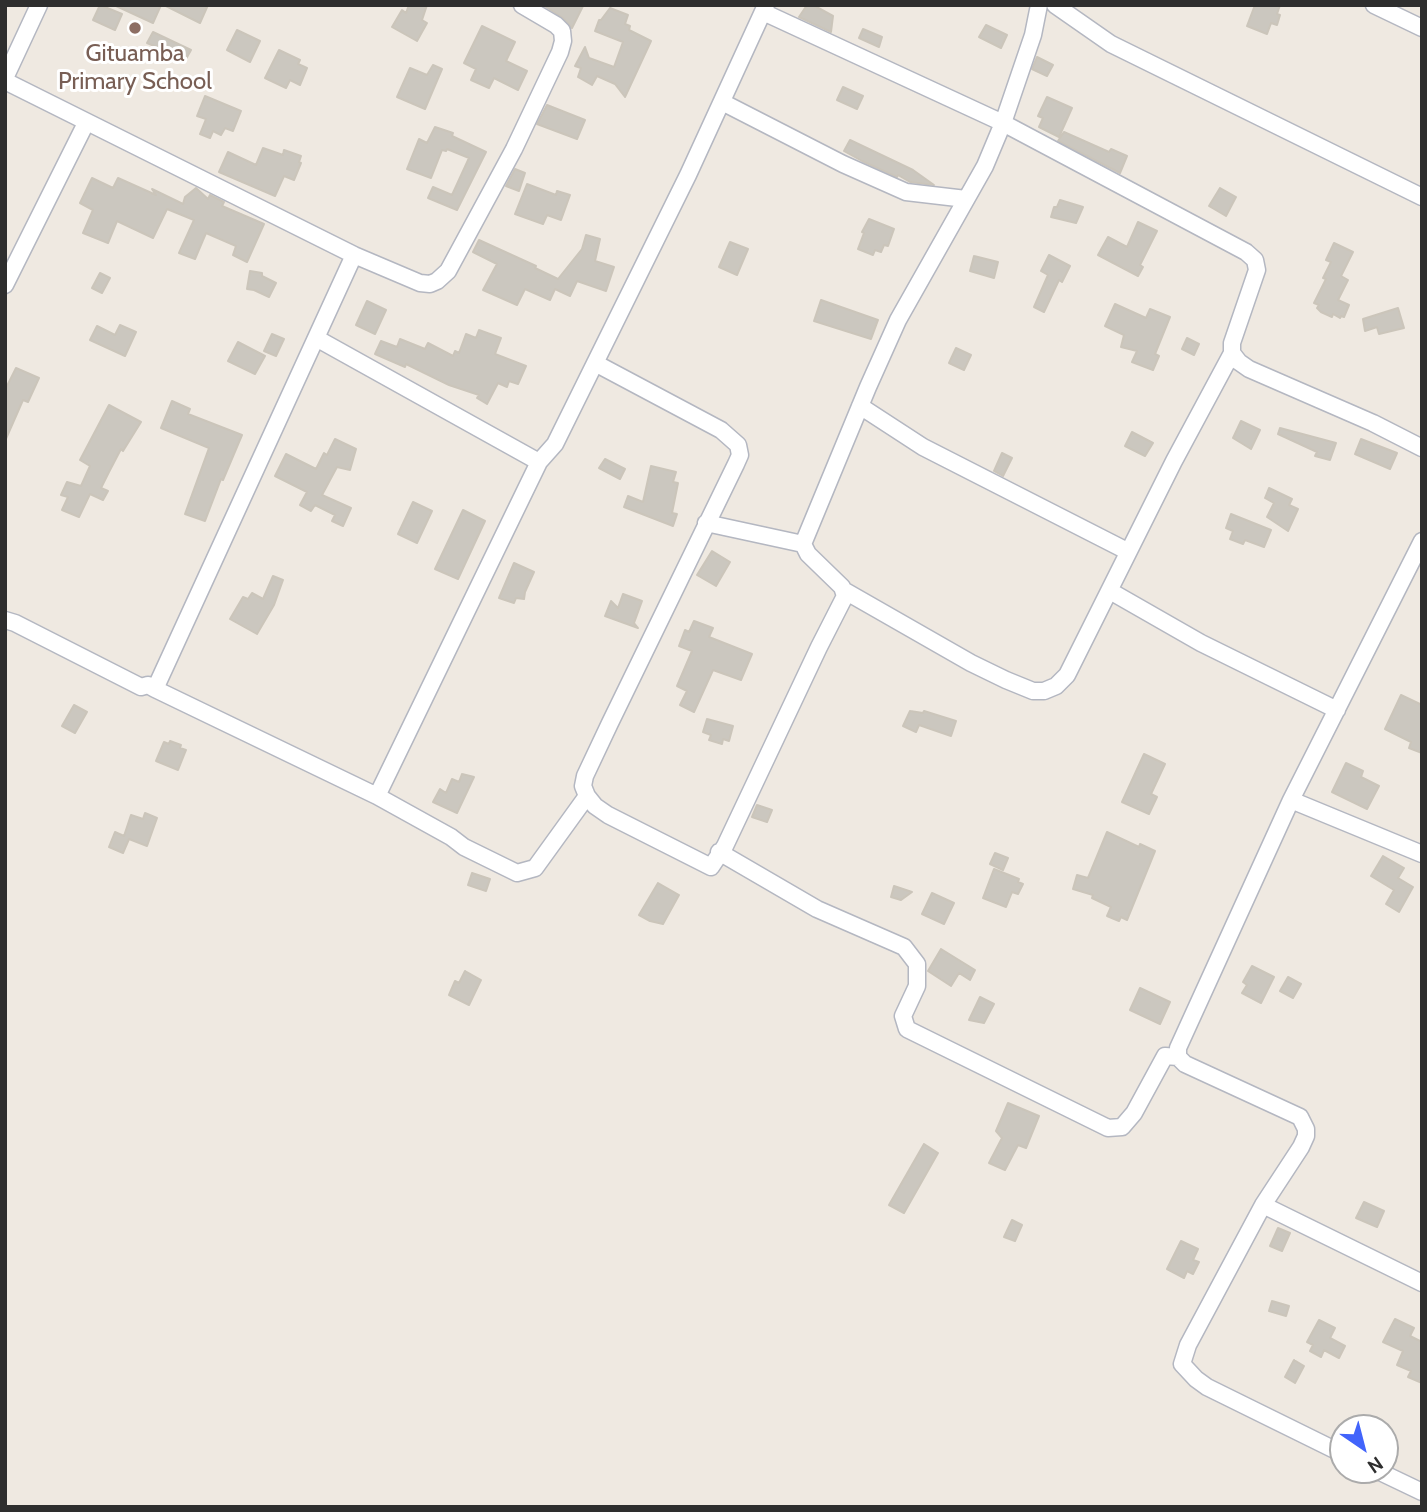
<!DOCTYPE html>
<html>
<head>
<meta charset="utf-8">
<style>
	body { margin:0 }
	#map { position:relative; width:1427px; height:1512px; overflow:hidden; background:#efe9e1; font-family:Cabin,sans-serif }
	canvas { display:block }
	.frame { position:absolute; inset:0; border:7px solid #2e2e2e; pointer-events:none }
	.north { position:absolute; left:1329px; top:1414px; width:70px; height:70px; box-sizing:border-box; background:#fff; border:2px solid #ababab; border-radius:50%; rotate:145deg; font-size:19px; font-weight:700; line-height:28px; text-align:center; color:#2e2e2e }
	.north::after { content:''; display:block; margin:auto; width:24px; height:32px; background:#4264fb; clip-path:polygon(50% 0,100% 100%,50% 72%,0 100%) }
</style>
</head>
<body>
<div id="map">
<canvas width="1427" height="1512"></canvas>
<div class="frame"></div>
<div class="north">N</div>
</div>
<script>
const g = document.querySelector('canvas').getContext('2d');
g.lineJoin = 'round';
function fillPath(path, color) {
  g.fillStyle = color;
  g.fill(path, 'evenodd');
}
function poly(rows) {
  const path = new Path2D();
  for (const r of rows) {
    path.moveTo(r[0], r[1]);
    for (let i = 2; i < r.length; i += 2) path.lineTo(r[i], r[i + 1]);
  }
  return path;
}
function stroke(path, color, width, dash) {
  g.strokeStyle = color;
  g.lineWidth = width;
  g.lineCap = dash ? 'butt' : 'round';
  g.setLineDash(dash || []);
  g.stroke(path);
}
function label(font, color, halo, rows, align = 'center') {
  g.font = font + ' Cabin,sans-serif';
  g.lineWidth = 6;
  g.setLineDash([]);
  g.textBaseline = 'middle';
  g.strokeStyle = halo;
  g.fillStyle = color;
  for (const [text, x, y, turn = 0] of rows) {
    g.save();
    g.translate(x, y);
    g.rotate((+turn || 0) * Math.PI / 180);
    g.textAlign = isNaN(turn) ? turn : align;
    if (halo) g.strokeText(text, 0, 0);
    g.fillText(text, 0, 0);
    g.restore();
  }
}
const building = poly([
	[100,5,122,14,115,30,93,20,100,5],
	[114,5,161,5,153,23,114,5],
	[164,5,208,5,200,23,164,5],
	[409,5,427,5,422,20,427,23,417,41,392,27,402,10,406,13,409,5],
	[543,5,572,5,583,6,572,28,563,18,543,5],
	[807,5,813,5,833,16,831,32,799,17,807,5],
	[1255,5,1280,5,1277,14,1280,15,1277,25,1271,23,1267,34,1247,26,1255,5],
	[610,8,628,15,625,24,630,26,629,30,651,41,625,97,615,84,597,76,592,85,578,77,581,68,575,66,585,47,589,58,614,67,623,42,595,31,599,20,601,20,610,8],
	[986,25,1007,35,1001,48,979,37,986,25],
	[482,26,515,42,506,61,527,71,518,90,494,78,489,88,471,80,476,69,464,63,482,26],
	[863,29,882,37,879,47,859,38,863,29],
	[237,30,260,41,250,62,227,50,237,30],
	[153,32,191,50,186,59,147,43,153,32],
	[279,50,300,60,298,64,307,68,300,85,290,80,286,88,265,78,279,50],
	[1037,57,1053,65,1047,76,1032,69,1037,57],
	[433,65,442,69,425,109,397,97,410,68,427,75,433,65],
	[843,87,863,96,857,109,837,100,843,87],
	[205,96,241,111,233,131,225,128,221,135,213,131,210,138,200,134,206,119,197,116,205,96],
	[1047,97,1072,108,1059,137,1039,127,1043,118,1038,116,1047,97],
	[547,105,585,120,577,139,537,124,547,105],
	[435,127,453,133,452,136,486,152,457,210,428,198,433,187,452,195,469,158,447,149,446,151,442,150,431,178,407,169,419,139,427,143,435,127],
	[1064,132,1109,152,1111,149,1127,156,1120,173,1058,141,1064,132],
	[850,140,913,170,934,185,910,182,898,175,897,177,862,161,844,151,850,140],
	[263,148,283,155,284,150,301,156,299,162,301,163,294,180,284,176,275,196,219,172,228,152,256,165,263,148],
	[515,169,525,173,519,191,506,186,515,169],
	[92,178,113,188,118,178,156,195,152,189,183,204,185,197,196,188,208,199,210,195,224,202,222,206,264,224,247,262,233,255,236,246,206,233,195,259,179,253,194,220,167,209,153,238,117,221,108,243,83,233,93,210,80,203,92,178],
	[527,184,556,195,557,191,570,195,561,220,547,215,543,224,515,214,527,184],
	[1220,188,1236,197,1226,216,1209,206,1220,188],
	[1060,200,1083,207,1076,223,1051,217,1054,207,1057,207,1060,200],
	[869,219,894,229,888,246,884,245,881,252,875,250,873,255,858,249,864,233,862,232,869,219],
	[1138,222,1157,231,1140,265,1143,267,1138,276,1098,255,1108,237,1127,247,1138,222],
	[586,235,600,239,595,261,614,267,606,291,577,281,570,296,555,289,550,300,525,289,517,305,483,290,497,264,473,252,479,240,536,266,535,268,558,279,582,249,586,235],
	[730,242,748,249,737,275,719,267,730,242],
	[1334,243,1353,252,1341,276,1348,280,1338,300,1349,305,1344,317,1341,316,1340,318,1333,314,1332,317,1321,312,1317,308,1319,305,1314,303,1326,279,1323,278,1331,262,1326,260,1334,243],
	[1049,255,1070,266,1062,282,1059,280,1044,312,1034,307,1048,275,1041,271,1049,255],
	[974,256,998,262,994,278,970,271,974,256],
	[250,271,262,273,262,276,276,283,269,297,254,290,247,289,250,271],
	[100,273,110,278,102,293,92,288,100,273],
	[821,300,878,320,871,339,814,321,821,300],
	[367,301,386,310,375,334,356,325,367,301],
	[1115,304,1146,318,1150,309,1170,317,1155,354,1159,356,1153,370,1132,362,1137,351,1121,347,1124,335,1105,326,1115,304],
	[1398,308,1404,328,1379,334,1377,327,1365,331,1363,319,1398,308],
	[120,325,136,332,125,356,90,340,97,326,115,335,120,325],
	[479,330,501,338,495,354,526,366,518,384,509,381,507,387,498,383,487,404,477,398,479,395,449,385,406,364,405,367,375,354,381,341,397,347,400,339,425,349,428,343,453,356,455,351,459,353,466,334,476,338,479,330],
	[272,334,284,339,276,356,264,351,272,334],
	[1187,338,1199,344,1194,355,1182,349,1187,338],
	[238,342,265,356,255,374,228,361,238,342],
	[956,348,971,355,964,370,949,363,956,348],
	[16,368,39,378,28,402,23,400,5,441,5,390,16,368],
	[172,401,190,409,188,414,242,435,223,480,221,479,205,521,185,514,209,448,161,428,172,401],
	[109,405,141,422,123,451,121,449,109,472,101,488,108,491,103,500,90,494,79,517,62,510,68,497,61,495,67,482,81,486,90,466,80,460,109,405],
	[1241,421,1260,430,1251,449,1233,438,1241,421],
	[1280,428,1336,443,1330,460,1315,456,1317,452,1278,434,1280,428],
	[1132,432,1153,443,1145,456,1125,446,1132,432],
	[335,439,356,449,350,470,337,467,322,495,351,508,343,526,332,521,335,515,315,505,311,511,300,505,307,492,275,476,286,454,316,469,324,453,327,455,335,439],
	[1361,439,1397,453,1390,469,1355,454,1361,439],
	[1002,453,1012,458,1003,476,994,471,1002,453],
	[605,459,625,469,620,479,599,468,605,459],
	[651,466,676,472,673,482,678,483,672,513,677,514,673,526,624,507,628,496,643,502,651,466],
	[1269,488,1292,499,1289,505,1298,509,1288,531,1267,517,1274,503,1265,498,1269,488],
	[413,502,432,511,417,543,398,534,413,502],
	[463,510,485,521,458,579,435,569,463,510],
	[1231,514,1271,530,1264,547,1245,540,1243,544,1230,539,1233,531,1226,528,1231,514],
	[712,551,730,562,716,586,697,575,712,551],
	[514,563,534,572,525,592,524,599,516,598,514,603,499,598,514,563],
	[273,576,283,580,274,605,257,634,230,619,243,597,248,599,252,593,263,599,273,576],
	[623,594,642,601,634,623,638,628,605,616,611,601,618,608,623,594],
	[694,621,713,628,709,637,752,654,741,680,713,670,694,712,680,705,687,691,677,686,692,651,679,646,685,630,689,632,694,621],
	[1401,695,1422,705,1422,753,1409,748,1411,742,1385,729,1401,695],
	[74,705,87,712,75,733,62,726,74,705],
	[910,711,923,713,924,711,956,721,951,736,919,725,916,732,903,726,910,711],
	[707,719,733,726,729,741,723,739,722,744,709,740,711,735,703,732,707,719],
	[170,741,181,745,180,748,186,750,178,770,156,761,164,742,169,744,170,741],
	[1144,754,1165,764,1151,794,1157,797,1149,814,1122,802,1144,754],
	[1346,763,1363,771,1361,777,1379,786,1367,809,1332,792,1346,763],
	[462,774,474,777,457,813,433,802,440,789,446,793,452,779,459,782,462,774],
	[757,805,772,810,767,822,752,817,757,805],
	[145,813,157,818,147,846,129,839,123,853,109,847,115,832,124,836,131,815,143,819,145,813],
	[1107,832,1139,847,1140,844,1155,851,1127,920,1121,917,1119,921,1107,916,1111,907,1092,898,1093,895,1073,889,1077,875,1088,878,1107,832],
	[995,853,1008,858,1003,870,990,864,995,853],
	[1383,856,1404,868,1398,878,1413,887,1399,912,1386,904,1394,890,1371,876,1383,856],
	[994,869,1019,879,1018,882,1023,884,1018,894,1012,892,1006,907,983,898,994,869],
	[472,873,490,879,486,891,468,885,472,873],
	[658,883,679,895,663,924,650,921,639,915,658,883],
	[894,886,912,892,901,900,891,897,894,886],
	[932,893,954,903,944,924,922,914,932,893],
	[941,949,975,970,970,980,959,973,951,986,928,971,941,949],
	[1252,966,1274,977,1261,1003,1242,993,1247,985,1243,982,1252,966],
	[465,971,481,980,469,1005,449,995,455,981,459,983,465,971],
	[1288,977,1301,984,1293,998,1280,991,1288,977],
	[1140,988,1170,1002,1160,1024,1130,1010,1140,988],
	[980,997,994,1004,984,1023,969,1020,980,997],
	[1008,1103,1039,1116,1026,1148,1018,1145,1005,1170,989,1163,1002,1138,996,1131,1008,1103],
	[924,1144,938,1153,904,1213,889,1205,924,1144],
	[1364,1202,1384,1211,1377,1227,1356,1218,1364,1202],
	[1012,1220,1022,1225,1015,1241,1004,1237,1012,1220],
	[1278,1228,1290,1233,1282,1251,1270,1246,1278,1228],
	[1181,1241,1198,1249,1193,1260,1199,1262,1193,1274,1187,1271,1184,1278,1167,1269,1181,1241],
	[1272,1301,1289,1306,1286,1316,1269,1311,1272,1301],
	[1395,1319,1414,1328,1410,1336,1422,1342,1422,1383,1408,1377,1411,1371,1397,1365,1403,1351,1383,1342,1395,1319],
	[1319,1320,1335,1328,1330,1338,1345,1346,1339,1358,1324,1350,1321,1357,1310,1351,1313,1345,1307,1342,1319,1320],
	[1294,1360,1304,1366,1295,1383,1285,1377,1294,1360]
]);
const minor = poly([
	[1055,5,1111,44,1422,197],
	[1374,5,1422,28],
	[763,12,1003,123,1246,252,1255,260,1257,270,1232,343,1232,353,1239,362,1249,369,1373,423,1422,448],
	[5,78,39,5],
	[5,81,354,255,420,283,430,284,437,281,448,271,514,149,560,52,563,41,562,31,556,25,522,5],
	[722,102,843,164,906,192,966,199],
	[5,285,86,123],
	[316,338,539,462,555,444,688,175,766,5],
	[595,363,721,430,738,445,740,455,736,464,610,723,585,776,583,786,587,796,595,806,608,815,711,867,725,846,819,647,845,596,842,587,808,554,803,544,868,387,898,320,985,166,1003,123,1033,35,1039,5],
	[860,406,923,447,1127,551],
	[706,523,803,544],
	[845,591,971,663,1006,680,1033,691,1044,691,1056,686,1067,675,1174,461,1232,353],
	[1110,591,1201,643,1337,710],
	[5,620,15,623,141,687,148,685,155,689,354,255],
	[155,689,377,796,539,462],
	[377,796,451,837,464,847,517,873,535,868,587,796],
	[1291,800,1422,854],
	[719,852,817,909,904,947,917,964,917,986,903,1016,907,1029,1108,1128,1122,1127,1134,1113,1165,1056,1178,1057,1185,1064,1300,1117,1306,1129,1306,1136,1301,1147,1263,1205,1188,1345,1182,1364,1196,1379,1207,1387,1343,1454],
	[1178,1057,1178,1048,1291,800,1422,541],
	[1263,1205,1422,1283],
	[1376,1470,1422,1492]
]);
const markers = [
	[135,28,7,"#8d6e63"]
];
const educationNames = [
	["Gituamba",135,54],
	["Primary School",135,82]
];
fillPath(building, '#cbc7bf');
stroke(building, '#cbc5ba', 2);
stroke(minor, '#b4b7c1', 19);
stroke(minor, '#fff', 16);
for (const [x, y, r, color] of markers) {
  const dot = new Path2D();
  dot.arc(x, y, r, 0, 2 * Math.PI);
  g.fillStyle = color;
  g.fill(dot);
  stroke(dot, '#fff', 2.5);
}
label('24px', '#785e54', '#fff', educationNames);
</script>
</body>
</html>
